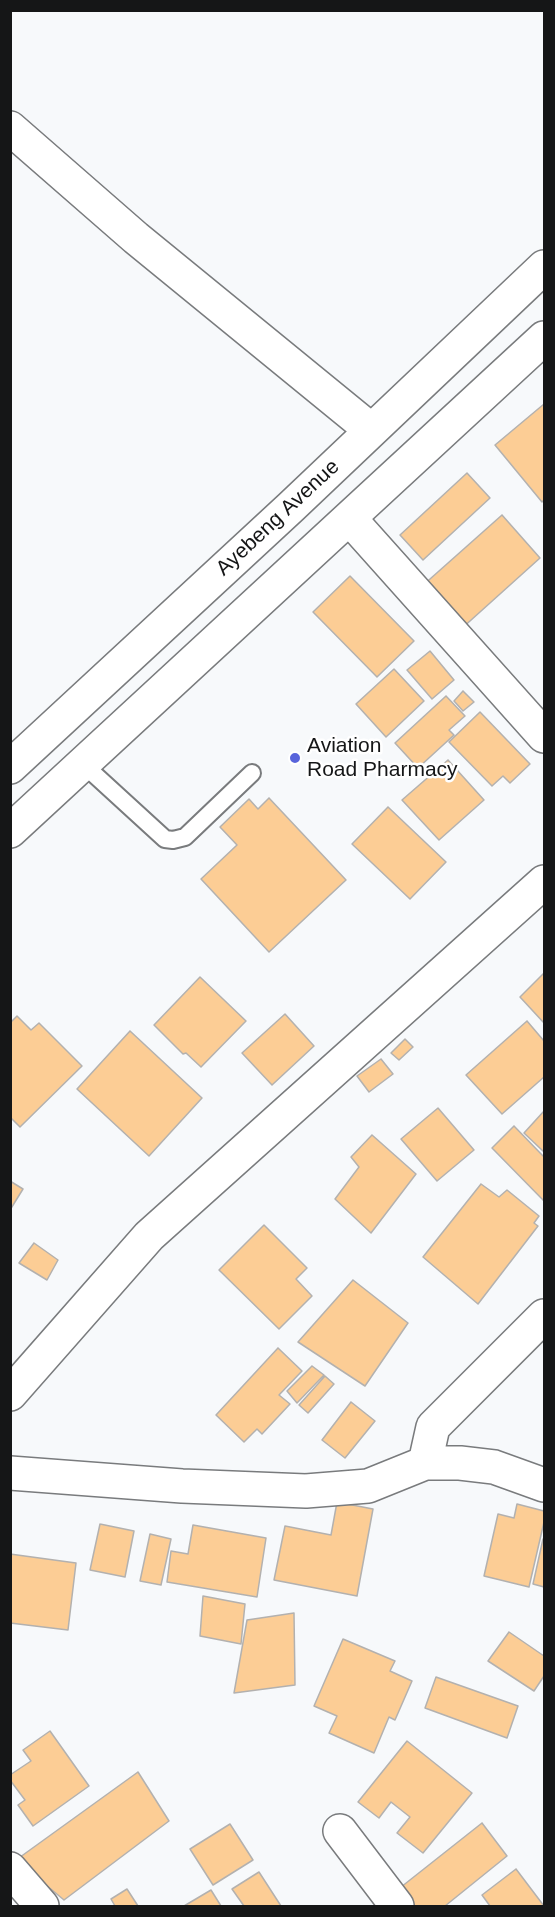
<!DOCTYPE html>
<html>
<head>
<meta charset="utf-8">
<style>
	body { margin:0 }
	#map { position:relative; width:555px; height:1917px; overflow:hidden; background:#f7f9fb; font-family:Arial,sans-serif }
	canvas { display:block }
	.frame { position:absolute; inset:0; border:12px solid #151617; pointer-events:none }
</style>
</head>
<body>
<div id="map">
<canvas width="555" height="1917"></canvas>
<div class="frame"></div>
</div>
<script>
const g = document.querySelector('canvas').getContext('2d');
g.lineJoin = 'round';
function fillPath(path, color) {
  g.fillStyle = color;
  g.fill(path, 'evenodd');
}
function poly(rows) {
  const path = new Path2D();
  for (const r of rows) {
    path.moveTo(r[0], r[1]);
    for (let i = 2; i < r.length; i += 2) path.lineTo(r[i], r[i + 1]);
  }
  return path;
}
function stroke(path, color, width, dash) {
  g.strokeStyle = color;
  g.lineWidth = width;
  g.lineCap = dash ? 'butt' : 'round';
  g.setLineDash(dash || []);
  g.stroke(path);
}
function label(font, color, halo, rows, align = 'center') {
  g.font = font + ' Arial,sans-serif';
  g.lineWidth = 5;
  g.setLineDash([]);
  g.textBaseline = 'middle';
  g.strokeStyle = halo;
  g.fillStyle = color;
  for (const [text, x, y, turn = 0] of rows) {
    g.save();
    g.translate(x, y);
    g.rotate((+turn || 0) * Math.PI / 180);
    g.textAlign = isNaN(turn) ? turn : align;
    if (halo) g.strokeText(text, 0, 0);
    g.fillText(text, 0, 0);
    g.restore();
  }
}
const building = poly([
	[544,404,544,500,542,502,495,445,544,404],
	[467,473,490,498,423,560,400,535,467,473],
	[502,515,540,558,460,630,421,587,502,515],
	[350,576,414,641,377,677,313,612,350,576],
	[430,651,454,680,432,699,407,670,430,651],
	[394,669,424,701,386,737,356,704,394,669],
	[463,691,474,702,463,711,454,701,463,691],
	[446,696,465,716,449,730,454,735,418,768,395,743,446,696],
	[480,712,530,764,510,783,503,776,492,786,449,742,480,712],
	[448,760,484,800,439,840,402,800,448,760],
	[269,798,346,880,269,952,201,879,237,845,220,827,249,799,258,809,269,798],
	[388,807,446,862,410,899,352,844,388,807],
	[544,973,544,1023,520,997,544,973],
	[200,977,246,1021,201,1067,186,1053,183,1054,154,1025,200,977],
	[285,1014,314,1046,272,1085,242,1053,285,1014],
	[17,1016,31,1030,39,1023,82,1066,20,1127,10,1117,10,1023,17,1016],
	[527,1021,544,1041,544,1077,502,1114,466,1075,527,1021],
	[130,1031,202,1098,149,1156,77,1089,130,1031],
	[405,1039,413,1047,399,1060,391,1053,405,1039],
	[381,1059,393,1074,369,1092,357,1076,381,1059],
	[438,1108,474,1150,437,1181,401,1139,438,1108],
	[544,1111,544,1152,524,1133,544,1111],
	[514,1126,544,1157,544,1201,492,1148,514,1126],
	[372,1135,416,1174,371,1233,335,1199,359,1167,351,1157,372,1135],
	[10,1181,23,1189,10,1210,10,1181],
	[481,1184,499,1197,507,1190,539,1216,534,1223,538,1226,478,1304,423,1257,481,1184],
	[264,1225,307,1268,296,1279,312,1296,279,1329,219,1270,264,1225],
	[34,1243,58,1260,47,1280,19,1263,34,1243],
	[353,1280,408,1323,365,1386,298,1342,353,1280],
	[278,1348,302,1371,279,1395,290,1404,262,1434,257,1429,244,1442,216,1415,278,1348],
	[312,1366,324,1375,297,1403,287,1391,312,1366],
	[325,1376,334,1384,308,1413,299,1405,325,1376],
	[351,1402,375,1421,345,1458,322,1440,351,1402],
	[337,1502,373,1509,357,1596,274,1580,285,1526,331,1535,337,1502],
	[517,1504,544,1511,544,1522,529,1587,484,1576,498,1514,514,1518,517,1504],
	[100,1524,134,1531,125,1577,90,1570,100,1524],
	[193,1525,266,1538,257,1597,167,1582,171,1551,188,1554,193,1525],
	[150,1534,171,1539,161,1585,140,1581,150,1534],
	[543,1539,544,1540,544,1587,533,1584,543,1539],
	[10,1554,76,1563,68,1630,10,1623,10,1554],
	[203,1596,245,1604,241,1644,200,1636,203,1596],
	[294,1613,295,1685,234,1693,247,1620,294,1613],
	[509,1632,544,1656,544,1676,534,1691,488,1661,509,1632],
	[343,1639,395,1661,390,1671,412,1681,395,1720,389,1717,374,1753,329,1733,337,1716,314,1706,343,1639],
	[436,1677,518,1706,507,1738,425,1708,436,1677],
	[50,1731,89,1786,33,1826,18,1805,25,1800,10,1780,10,1775,31,1761,23,1750,50,1731],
	[407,1741,472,1793,423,1853,397,1833,410,1817,391,1802,379,1818,358,1802,407,1741],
	[138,1772,169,1821,64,1900,16,1860,138,1772],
	[482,1823,507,1856,445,1906,408,1906,396,1891,482,1823],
	[230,1824,253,1860,213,1885,190,1849,230,1824],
	[516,1869,544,1906,490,1906,482,1895,516,1869],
	[259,1872,281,1906,244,1906,232,1889,259,1872],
	[127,1889,138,1906,115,1906,111,1899,127,1889],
	[211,1890,221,1906,184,1906,211,1890]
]);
const service = poly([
	[83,764,165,839,173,840,185,837,252,773]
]);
const minor = poly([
	[10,128,136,238,371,430],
	[350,519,544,736],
	[10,1394,149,1236,544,882],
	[425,1463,433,1427,544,1316],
	[10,1473,182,1486,306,1491,368,1486,425,1463,460,1463,494,1467,544,1485],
	[340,1831,397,1906],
	[10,1869,42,1906]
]);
const tertiary = poly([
	[10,767,291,507,544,267],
	[10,831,544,338]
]);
const markers = [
	[295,758,6,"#5864db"]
];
const streetNames = [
	["Ayebeng Avenue",278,518,-43]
];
const poiNames = [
	["Aviation",307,746],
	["Road Pharmacy",307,770]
];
fillPath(building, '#fccd95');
stroke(building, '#b3b1af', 1.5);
stroke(service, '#797b7d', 20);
stroke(minor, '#797b7d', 36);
stroke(tertiary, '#797b7d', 36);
stroke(service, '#fff', 16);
stroke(minor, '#fff', 33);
stroke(tertiary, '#fff', 33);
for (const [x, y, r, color] of markers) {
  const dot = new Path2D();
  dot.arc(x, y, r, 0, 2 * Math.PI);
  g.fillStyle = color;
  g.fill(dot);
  stroke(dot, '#fff', 2);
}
label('21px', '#151617', '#fff', streetNames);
label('21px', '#151617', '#fff', poiNames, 'left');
</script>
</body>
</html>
